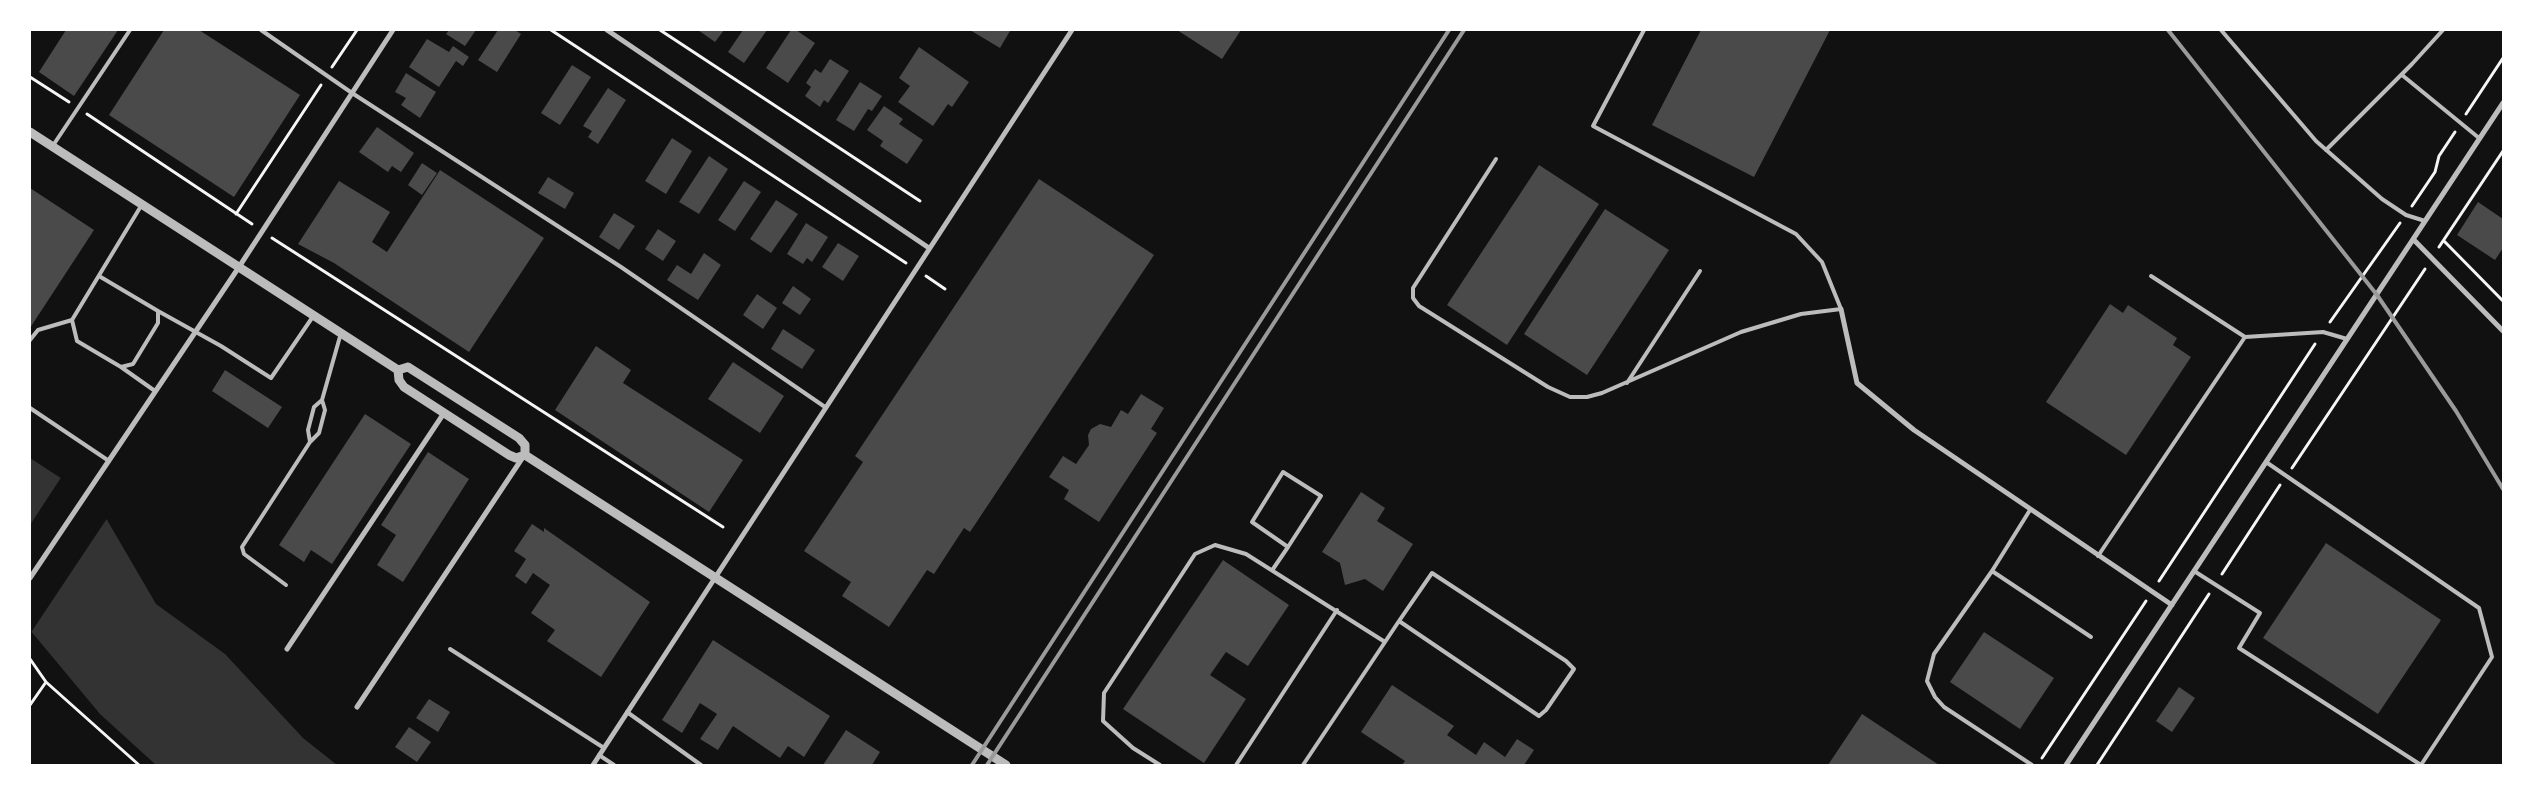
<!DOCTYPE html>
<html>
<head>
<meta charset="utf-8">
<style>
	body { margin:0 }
	#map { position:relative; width:2533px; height:795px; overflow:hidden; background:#111; font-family:Raleway,sans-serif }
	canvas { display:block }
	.frame { position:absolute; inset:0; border:31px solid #fff; pointer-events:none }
</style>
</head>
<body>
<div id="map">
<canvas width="2533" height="795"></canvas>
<div class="frame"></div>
</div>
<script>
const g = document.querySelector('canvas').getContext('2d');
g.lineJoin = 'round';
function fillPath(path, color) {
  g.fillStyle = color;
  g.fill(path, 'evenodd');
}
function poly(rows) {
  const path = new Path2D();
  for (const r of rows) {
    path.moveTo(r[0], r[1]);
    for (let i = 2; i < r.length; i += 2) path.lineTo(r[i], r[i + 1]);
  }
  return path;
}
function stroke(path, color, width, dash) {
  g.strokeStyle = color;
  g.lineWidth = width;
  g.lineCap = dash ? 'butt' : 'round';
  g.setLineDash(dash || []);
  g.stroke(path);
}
const water = poly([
	[30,458,96,501,156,604,225,654,303,738,337,765,156,765,100,714,30,630]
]);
const pier = poly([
	[62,476,97,499,108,517,30,634,30,525]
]);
const building = poly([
	[66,30,118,30,74,96,39,72],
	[164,30,199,30,300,95,234,197,109,115],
	[449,30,476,30,465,46,446,34],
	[498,30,515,30,521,34,497,72,478,60],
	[698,30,724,30,715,42],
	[743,30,767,30,744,63,728,52],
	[791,30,796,30,815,43,788,83,766,68],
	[970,30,1009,30,1010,31,1000,48],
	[1177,30,1241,30,1222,59],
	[1701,30,1830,30,1754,177,1652,125],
	[427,39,449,52,453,46,469,57,463,66,456,61,439,87,409,67],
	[919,47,969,82,952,107,948,104,933,126,898,102,910,86,899,78],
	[830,59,849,71,828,103,824,100,820,107,805,96,811,87,806,83,815,69,821,73],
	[572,65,591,77,560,125,541,113],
	[406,73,436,92,420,118,401,105,406,98,395,92],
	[860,82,882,96,872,111,868,109,854,131,836,120],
	[608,88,626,100,598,144,588,137,592,131,583,126],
	[884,106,903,119,899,124,923,140,907,164,880,146,883,141,867,130],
	[377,127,414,153,401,172,392,166,388,172,359,152],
	[672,138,692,151,666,194,645,181],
	[709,156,728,169,699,214,679,202],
	[422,163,437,173,422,195,408,185],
	[1539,165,1599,204,1507,345,1447,305],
	[440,170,544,238,469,352,334,263,298,244,339,181,390,212,372,242,387,252],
	[548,177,574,193,565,209,538,193],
	[1039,179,1154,255,970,532,964,528,934,574,927,570,889,627,842,596,851,582,804,551,863,462,855,456],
	[744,181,761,192,735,231,718,220],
	[30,188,94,230,30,328],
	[776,200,798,214,771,253,750,239],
	[2478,202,2503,219,2503,248,2495,260,2457,235],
	[1605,209,1669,250,1587,375,1524,334],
	[614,213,635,226,619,250,599,237],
	[806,223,828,237,812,262,807,258,803,264,787,254],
	[658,229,676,241,663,261,645,249],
	[838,243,859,256,843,281,822,267],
	[704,253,721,265,698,300,667,280,677,265,691,274],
	[793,286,811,299,800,315,782,303],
	[757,294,777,308,763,329,743,315],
	[2110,304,2123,313,2128,305,2177,338,2173,345,2191,357,2126,455,2046,402],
	[783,329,815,350,802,369,771,349],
	[596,346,631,370,623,383,743,460,709,512,555,410],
	[733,362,784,396,760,433,708,399],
	[225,370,282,407,268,428,212,391],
	[1141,394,1164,408,1151,429,1157,433,1099,522,1064,499,1069,490,1049,477,1063,456,1076,464,1089,445,1088,435,1091,429,1100,424,1111,427,1121,410,1128,414],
	[365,414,411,444,332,564,311,550,304,562,279,545],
	[428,452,469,479,403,582,377,565,396,535,381,525],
	[1361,492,1385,508,1377,521,1413,544,1383,591,1365,579,1345,585,1340,563,1322,552],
	[532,524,544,532,544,528,650,602,601,677,547,641,555,630,531,613,550,585,533,573,526,584,515,576,526,559,514,551],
	[2326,543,2441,620,2378,714,2263,638],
	[1223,560,1289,605,1248,666,1226,652,1210,675,1246,699,1204,763,1123,709],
	[1984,632,2054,678,2020,729,1950,682],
	[713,640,830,716,804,757,788,746,780,758,733,726,718,750,700,739,717,714,700,703,682,733,662,720],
	[1392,685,1454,726,1447,735,1476,755,1484,742,1505,757,1517,739,1534,750,1524,765,1402,765,1405,761,1361,732],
	[2179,687,2195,698,2172,732,2156,721],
	[429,699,450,712,438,732,416,718],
	[1862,714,1939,765,1828,765],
	[409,727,431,742,417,762,395,747],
	[846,730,880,752,872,765,823,765]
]);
const path = poly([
	[551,30,906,263],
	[660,30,920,201],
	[332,67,357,30],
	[30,77,69,102],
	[87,114,252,224],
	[2466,114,2503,58],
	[2412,206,2435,172,2439,156,2455,132],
	[236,214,321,85],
	[272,238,723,527],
	[2444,241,2503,301],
	[2439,247,2503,151],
	[926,276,945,289],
	[2330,322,2400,223],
	[2292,468,2425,269],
	[2222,574,2280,485],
	[2159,581,2315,344],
	[30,659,46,682,139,765],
	[30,705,46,682],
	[2042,758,2146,601],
	[2097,765,2209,594]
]);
const service = poly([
	[261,30,352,93,621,267,825,407],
	[2221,30,2316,141,2382,199,2406,215,2425,221],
	[2402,75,2479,138],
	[52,147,130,30],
	[2326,150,2412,64,2443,30],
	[1496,159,1413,288,1413,298,1419,306,1548,387,1570,397,1587,397,1602,393,1741,332,1801,314,1841,309,1822,262,1796,234,1593,126,1644,30],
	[99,276,158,311,158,323,133,364,121,367,77,341,72,320,141,206],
	[2151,276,2245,337,2323,332,2347,339],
	[158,311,221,346,271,378,314,315],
	[30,340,38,330,72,320],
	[121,367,155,391],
	[1627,383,1700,271],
	[322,400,314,407,308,430,310,442,319,433,325,410,322,400,341,333],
	[30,408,109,461],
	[2266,462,2479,608,2492,657,2421,765],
	[2030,510,1992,571,1934,654,1927,681,1935,697,1944,707,2032,765],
	[2098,556,2245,337],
	[1273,569,1288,547,1321,496,1283,472,1252,522,1288,547],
	[1992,571,2091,637],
	[2194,571,2260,613,2239,648,2421,765],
	[286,585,244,554,242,547,310,442],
	[450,649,604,748],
	[627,712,701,765],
	[599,755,614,765],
	[1160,765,1133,748,1103,721,1104,693,1195,554,1215,545,1246,554,1385,642],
	[1236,765,1337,610],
	[1303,765,1399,621,1432,573,1566,661,1574,669,1546,710,1539,716,1399,621]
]);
const minor = poly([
	[607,30,929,248],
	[2413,239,2503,331],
	[1841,309,1857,383,1914,430,2172,605],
	[30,578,239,267,393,30],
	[287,649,444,413],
	[357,707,523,457],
	[593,765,1072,30],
	[2066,765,2503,103]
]);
const tertiary = poly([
	[30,132,398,370],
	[408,367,519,438,525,445,525,455,516,458,509,455,404,387,399,380,398,370,408,367],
	[525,455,1006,765]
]);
const rail = poly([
	[2168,30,2377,295,2456,411,2503,489],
	[972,765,1449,30],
	[987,765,1464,30]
]);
fillPath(water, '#333');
fillPath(pier, '#111');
fillPath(building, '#4a4a4a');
stroke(path, '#f5f5f5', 3);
stroke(service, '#bcbcbc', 4);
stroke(minor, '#bcbcbc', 5);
stroke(tertiary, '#bcbcbc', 9);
stroke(rail, '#9a9a9a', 4);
</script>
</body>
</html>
